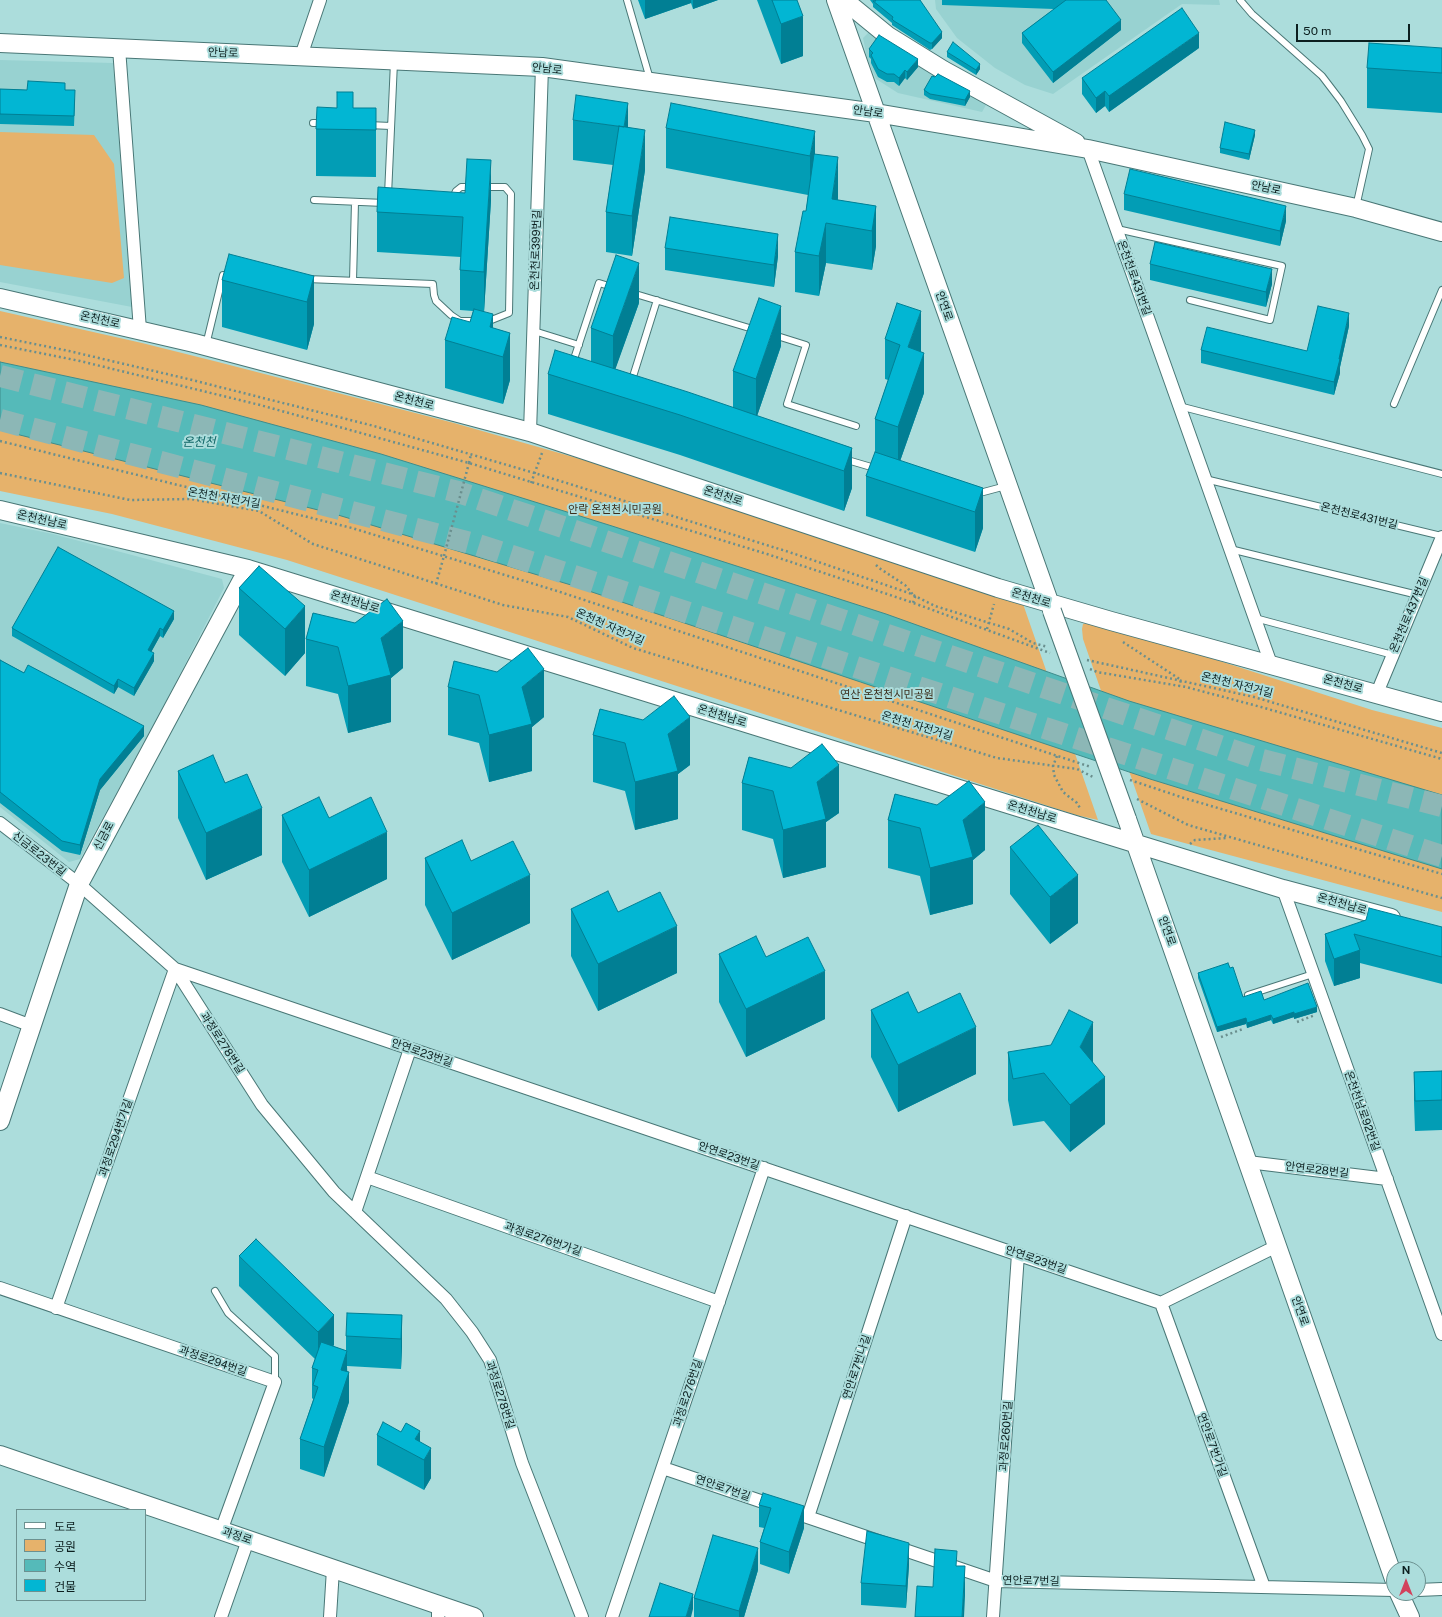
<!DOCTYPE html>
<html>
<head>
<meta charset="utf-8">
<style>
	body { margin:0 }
	#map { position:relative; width:1442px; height:1617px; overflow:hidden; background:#acdddc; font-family:"Public Sans","Noto Sans KR",sans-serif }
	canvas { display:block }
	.legend { position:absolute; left:16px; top:1509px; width:130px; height:92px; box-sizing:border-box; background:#acdddc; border:1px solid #6c9190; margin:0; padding:5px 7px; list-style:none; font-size:12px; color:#0c1f1f }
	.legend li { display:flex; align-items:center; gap:8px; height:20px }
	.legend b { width:20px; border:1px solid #6c9190 }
	.north { position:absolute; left:1386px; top:1561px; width:40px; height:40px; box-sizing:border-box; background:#acdddc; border:1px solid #6c9190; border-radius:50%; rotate:0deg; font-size:11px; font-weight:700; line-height:16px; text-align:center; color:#0c1f1f }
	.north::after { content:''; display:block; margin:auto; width:14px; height:18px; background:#d2425c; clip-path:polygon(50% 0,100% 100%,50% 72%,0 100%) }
	.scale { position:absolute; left:1296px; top:24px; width:114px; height:18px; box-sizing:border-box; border:2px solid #0c1f1f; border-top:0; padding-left:5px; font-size:12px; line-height:14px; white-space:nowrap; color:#0c1f1f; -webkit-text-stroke:3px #acdddc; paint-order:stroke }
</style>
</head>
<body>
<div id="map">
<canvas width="1442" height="1617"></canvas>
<ul class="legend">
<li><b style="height:5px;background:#fff"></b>도로</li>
<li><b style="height:11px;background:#e6b26b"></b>공원</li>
<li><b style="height:11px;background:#55bab9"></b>수역</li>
<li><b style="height:11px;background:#02b6d3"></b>건물</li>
</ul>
<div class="north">N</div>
<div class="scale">50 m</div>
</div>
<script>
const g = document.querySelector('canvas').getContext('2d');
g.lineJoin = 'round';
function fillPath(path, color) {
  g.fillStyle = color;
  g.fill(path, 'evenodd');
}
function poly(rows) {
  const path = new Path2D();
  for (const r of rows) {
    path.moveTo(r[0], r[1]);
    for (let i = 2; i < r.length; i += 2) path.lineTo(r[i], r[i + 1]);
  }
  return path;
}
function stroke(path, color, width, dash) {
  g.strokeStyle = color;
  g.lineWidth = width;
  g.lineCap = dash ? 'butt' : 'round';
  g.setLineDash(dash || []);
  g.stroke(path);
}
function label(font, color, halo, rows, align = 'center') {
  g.font = font + ' "Public Sans","Noto Sans KR",sans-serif';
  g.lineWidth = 4;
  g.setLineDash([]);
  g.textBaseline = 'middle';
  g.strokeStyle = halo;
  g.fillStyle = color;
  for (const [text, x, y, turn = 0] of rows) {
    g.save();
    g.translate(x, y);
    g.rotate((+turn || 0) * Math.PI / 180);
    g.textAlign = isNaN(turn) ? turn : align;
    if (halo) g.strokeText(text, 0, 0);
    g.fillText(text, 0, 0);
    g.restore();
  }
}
const built = poly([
	[935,0,1219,0,1220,5,1182,4,1053,94,1025,85,995,68,957,38,936,9],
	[870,31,986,105,982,112,898,93,876,79,867,58,863,38],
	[0,60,113,63,132,307,0,282],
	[0,523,53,534,222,579,224,588,157,719,80,859,69,862,0,807]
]);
const green = poly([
	[0,132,94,135,114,164,124,278,112,283,0,265],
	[0,311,142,343,218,362,454,423,612,468,1022,601,1098,820,1076,815,287,560,112,514,0,491],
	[1091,622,1142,636,1372,710,1442,728,1442,912,1151,834,1083,639,1082,629,1083,624]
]);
const water = poly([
	[0,362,201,405,381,454,612,526,886,614,1129,701,1442,795,1442,869,1150,779,571,585,338,515,0,430,0,362]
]);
const highwayTunnel = poly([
	[0,376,458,492,1262,760,1442,806],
	[0,420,478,545,1442,856]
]);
const path = poly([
	[0,337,69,351,188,379,374,426,531,472,789,552,909,593,935,606,1009,629,1033,643,1048,647],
	[0,345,80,361,260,405,469,463,767,554,908,601,1050,653],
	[0,441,352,528,557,591,1091,767],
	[469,463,471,454],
	[0,473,130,500,191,499,259,511,313,544,503,605,568,617,633,648,997,758,1077,769,1095,778],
	[531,483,542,453],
	[876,565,879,568,905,585,915,597,913,603],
	[436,584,444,556],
	[987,629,994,604],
	[1123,642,1181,680,1179,686],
	[1087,660,1254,697,1442,753],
	[1090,669,1097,672,1186,687,1261,707,1442,759],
	[1057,756,1053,766,1054,775,1063,792,1077,803,1081,810],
	[1130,780,1184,798,1442,874],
	[1137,799,1188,825,1442,898],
	[1190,844,1195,840,1227,838],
	[1297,1022,1315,1015],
	[1221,1037,1243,1029]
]);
const lane = poly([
	[627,0,650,79],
	[1240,0,1252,14,1322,76,1341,101,1362,135,1369,149,1356,207],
	[313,123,323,123],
	[368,125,391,126],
	[388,195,394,62],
	[314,200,384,203],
	[452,200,456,191,461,187,471,187],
	[1117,229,1282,266,1270,320,1190,300],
	[307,279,433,284,434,295,436,301,451,315,460,321,489,321,509,313,511,194,505,187,483,187],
	[353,281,355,202],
	[632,293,756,330],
	[534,331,579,345],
	[774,335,806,345,787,404,856,426],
	[206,345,223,275,230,275],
	[573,362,599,283,612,287],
	[631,383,657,300],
	[1394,404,1442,290],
	[1179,406,1442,474],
	[844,459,878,469],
	[1205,479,1442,536],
	[976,494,1006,486],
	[1230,549,1418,595],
	[1255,618,1393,655],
	[1248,995,1313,974],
	[215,1291,228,1313,275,1356,275,1382]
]);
const street = poly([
	[119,48,140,330],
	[301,56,320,0],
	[1088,149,1271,664],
	[530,432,542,67],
	[1377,693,1442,537],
	[0,823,79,884,175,969,262,1105,334,1192,446,1299,472,1332,490,1360,522,1463,582,1617],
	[1283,889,1442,1334],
	[0,1014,32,1026],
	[1248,1162,1387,1179],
	[367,1177,719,1302],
	[355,1212,410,1049],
	[0,1288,275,1382,221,1531],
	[1161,1303,1264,1587],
	[56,1308,175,969,1161,1303,1277,1246],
	[663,1468,996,1581,1394,1590],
	[808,1517,906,1216],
	[1418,1590,1442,1589],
	[438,1605,438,1617],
	[221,1617,248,1540],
	[330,1617,333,1569],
	[612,1617,764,1168],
	[993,1617,1018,1254]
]);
const secondary = poly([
	[836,0,1052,610],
	[844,0,888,36,943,70,1076,143],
	[0,43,542,67,876,113,1088,149,1356,208,1442,232],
	[0,298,194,343,530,432,998,588,1111,621,1442,712],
	[0,510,248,569,1137,844,1283,889,1391,918],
	[1127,819,1394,1579],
	[0,1121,79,884,248,569],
	[0,1455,474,1617],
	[1399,1593,1410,1617]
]);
const pathBridge = poly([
	[444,556,469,463]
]);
const secondaryBridge = poly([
	[1052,611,1127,819]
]);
const wall = poly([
	[638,0,718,0,693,9,691,3,645,19],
	[757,0,797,0,803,56,781,64],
	[870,0,920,0,942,38,932,49,930,50,892,25,892,23,873,7,873,4],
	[942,0,1106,0,1121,30,1053,83,1022,43,1022,33,1054,9,942,5],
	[1199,48,1109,112,1105,106,1096,113,1082,94,1082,78],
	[1442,48,1442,113,1367,108,1367,68],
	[869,49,918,67,907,80,905,78,899,86,894,82,887,82,878,77,871,63,871,59,869,57],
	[947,52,980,69,976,75,947,57],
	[935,77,970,97,965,106,930,99,924,95,924,90],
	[0,89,27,90,65,90,75,100,74,126,0,124],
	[337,108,376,108,376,177,316,176,316,129],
	[573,120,628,127,645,170,632,256,606,252,606,212,613,165,573,160],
	[666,128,815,154,838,197,838,200,876,206,876,246,872,270,826,263,819,296,795,292,795,252,806,211,808,195,666,168],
	[1255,135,1249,160,1220,153,1220,148],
	[1124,194,1286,221,1280,246,1124,210],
	[491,200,484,312,493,328,510,333,510,380,503,404,445,388,445,340,470,322,473,311,460,310,460,270,461,257,377,252,377,212],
	[665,248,778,256,774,287,665,270],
	[1150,264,1272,284,1266,307,1150,280],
	[314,276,314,324,307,350,222,327,222,280],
	[639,303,615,369,733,408,733,371,781,346,757,416,852,448,852,488,844,511,680,455,548,414,548,374,591,361,591,328],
	[1349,326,1340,367,1340,373,1334,395,1201,363,1201,350,1307,351],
	[885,339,921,351,924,393,900,461,983,488,983,528,975,552,866,516,866,476,875,453,875,419,888,380,885,379],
	[259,566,305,653,285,676,239,635,239,588],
	[313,613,403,668,391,678,391,722,348,733,338,694,306,686,306,639],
	[174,619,163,638,160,636,151,652,154,661,134,696,118,687,114,694,12,636,12,628],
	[0,660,144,736,100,790,80,855,62,851,0,803],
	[497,672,544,717,532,727,532,771,489,782,479,743,448,735,448,687],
	[600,709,690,765,678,774,678,819,635,830,625,791,593,782,593,735],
	[749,757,839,813,826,822,826,867,783,878,773,839,742,830,742,783],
	[178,771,225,783,262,855,206,880,178,818],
	[895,794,985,850,973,860,973,904,930,915,920,876,888,868,888,820],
	[282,815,329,818,387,879,309,917,282,862],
	[1010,847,1078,923,1050,944,1010,894],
	[425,858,471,861,530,923,452,960,425,905],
	[571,909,618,912,677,973,598,1011,571,956],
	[1442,927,1442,984,1360,963,1360,978,1334,986,1325,961,1325,934],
	[719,954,766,957,825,1019,746,1057,719,1002],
	[1230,968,1243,997,1264,1000,1317,1012,1294,1019,1294,1017,1273,1024,1271,1020,1247,1028,1246,1024,1217,1032,1198,978,1198,973],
	[871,1010,976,1074,898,1112,871,1057],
	[1008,1052,1093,1063,1105,1124,1070,1152,1044,1121,1013,1126,1008,1100],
	[1442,1071,1442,1130,1415,1131,1414,1102,1414,1072],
	[239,1256,334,1345,333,1346,346,1351,346,1336,402,1315,402,1346,401,1369,347,1366,349,1402,324,1477,300,1469,300,1439,313,1400,313,1399,312,1398,312,1368,315,1359,239,1286],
	[377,1435,420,1442,431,1478,424,1490,377,1465],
	[759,1505,804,1506,804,1528,789,1574,760,1564,760,1542,764,1528,759,1527],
	[909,1565,906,1608,861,1605,861,1583],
	[758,1570,744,1617,694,1617,694,1598]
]);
const shadedWall = poly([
	[645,0,691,0,691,3,645,19],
	[693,0,718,0,693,9],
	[803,16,803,56,781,64,781,24],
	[1121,20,1121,30,1053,83,1053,72],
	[942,32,942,38,932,49,932,43],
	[1199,33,1199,48,1109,112,1109,96],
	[918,59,918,67,907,80,907,72],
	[980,64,980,69,976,75,976,70],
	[905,70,905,78,899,86,899,78],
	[970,91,970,97,965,106,965,100],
	[1105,91,1105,106,1096,113,1096,98],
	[628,103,628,143,624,127],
	[645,130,645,170,632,256,632,216],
	[1255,130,1255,135,1249,160,1249,154],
	[815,131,815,171,810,196,810,156],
	[838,157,838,197,834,224,832,199],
	[491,160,491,200,484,312,484,272],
	[876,206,876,246,872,270,872,231],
	[1286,206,1286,221,1280,246,1280,231],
	[826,223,826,263,819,296,819,256],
	[778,234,778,256,774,287,774,265],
	[639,263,639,303,613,376,613,336],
	[1272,269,1272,284,1266,307,1266,292],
	[314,276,314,324,307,350,307,302],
	[781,306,781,346,756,419,756,379],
	[921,311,921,351,908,387,908,347],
	[1349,313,1349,326,1340,367,1340,373,1334,395,1334,382],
	[493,314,493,354,490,327],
	[510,333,510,380,503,404,503,357],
	[924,353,924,393,898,467,898,427],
	[852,448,852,488,844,511,844,471],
	[983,488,983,528,975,552,975,512],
	[305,606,305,653,285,676,285,629],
	[174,611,174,619,163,638,163,630],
	[403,621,403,668,391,678,391,722,348,733,348,686,381,638],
	[160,628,160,636,148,658,148,650],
	[154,653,154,661,134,696,134,688],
	[544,669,544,717,532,727,532,771,489,782,489,735,522,687],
	[118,679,118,687,114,694,114,686],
	[690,717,690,765,678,774,678,819,635,830,635,782,668,734],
	[144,726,144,736,100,790,80,855,80,845,100,779],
	[839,765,839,813,826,822,826,867,783,878,783,830,817,782],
	[985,802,985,850,973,860,973,904,930,915,930,868,963,820],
	[262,808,262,855,206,880,206,833],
	[387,832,387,879,309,917,309,870],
	[530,875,530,923,452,960,452,913],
	[1078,875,1078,923,1050,944,1050,897],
	[677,926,677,973,598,1011,598,964],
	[1360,950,1360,978,1334,986,1334,959],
	[825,971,825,1019,746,1057,746,1009],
	[1317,1007,1317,1012,1294,1019,1294,1014],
	[1294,1012,1294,1017,1273,1024,1273,1019],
	[1271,1015,1271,1020,1247,1028,1247,1023],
	[1246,1018,1246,1024,1217,1032,1217,1027],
	[1093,1022,1093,1070,1080,1047],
	[976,1027,976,1074,898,1112,898,1065],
	[1105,1077,1105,1124,1070,1152,1070,1105],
	[334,1315,334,1345,318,1362,318,1332],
	[402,1315,402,1346,401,1369,401,1339],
	[347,1351,347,1377,349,1372,349,1402,324,1477,324,1447,341,1370],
	[420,1431,420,1458,415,1439],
	[431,1448,431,1478,424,1490,424,1460],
	[804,1506,804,1528,789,1574,789,1552],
	[909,1543,909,1565,906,1608,906,1586],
	[758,1548,758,1570,744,1617,739,1617,739,1611],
	[965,1566,965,1596,964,1617,962,1617],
	[693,1594,693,1609,691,1617,686,1617]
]);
const building = poly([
	[772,0,797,0,803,16,781,24,772,0],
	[875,0,920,0,942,32,932,43,930,43,894,21,892,19,893,17,873,1,876,1,875,0],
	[1066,0,1106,0,1121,20,1053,72,1022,33,1066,0],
	[1182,8,1199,33,1109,96,1105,91,1096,98,1082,78,1182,8],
	[879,35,918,59,907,72,905,70,899,78,894,74,887,74,878,69,871,55,873,53,869,49,879,35],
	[953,42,980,64,976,70,947,52,953,42],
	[1369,43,1442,48,1442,73,1367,68,1369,43],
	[938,74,970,91,965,100,930,94,924,90,932,76,935,77,938,74],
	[28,81,65,83,65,90,75,90,74,116,0,114,0,89,27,90,28,81],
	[337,92,353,92,353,108,376,108,376,130,316,129,317,107,337,108,337,92],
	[576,95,628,103,624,127,573,120,576,95],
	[671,103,815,131,810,156,666,128,671,103],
	[1225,122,1255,130,1249,154,1220,148,1225,122],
	[619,126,645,130,632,216,606,212,619,126],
	[814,154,838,157,832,199,876,206,872,231,826,223,819,256,795,252,803,211,806,211,814,154],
	[467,159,491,160,484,272,460,270,463,217,377,212,378,187,465,193,467,159],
	[1130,169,1286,206,1280,231,1124,194,1130,169],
	[670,217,778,234,774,265,665,248,670,217],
	[1155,242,1272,269,1266,292,1150,264,1155,242],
	[229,254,314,276,307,302,222,280,229,254],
	[616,255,639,263,613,336,591,328,616,255],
	[759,298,781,306,756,379,733,371,759,298],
	[897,303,921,311,908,347,924,353,898,427,875,419,900,345,885,339,897,303],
	[1318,306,1349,313,1339,359,1340,359,1334,382,1201,350,1207,327,1307,351,1318,306],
	[474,309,493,314,490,327,510,333,503,357,445,340,452,317,470,322,474,309],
	[555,350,688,392,852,448,844,471,680,415,548,374,555,350],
	[875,452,983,488,975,512,866,476,875,452],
	[58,547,174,611,163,630,160,628,148,650,154,653,134,688,118,679,114,686,12,628,58,547],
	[259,566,305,606,285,629,239,588,259,566],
	[387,599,403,621,381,638,391,675,348,686,338,647,306,639,313,613,355,623,387,599],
	[528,648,544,669,522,687,532,724,489,735,479,695,448,687,454,661,497,672,528,648],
	[0,660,24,673,28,665,144,726,100,779,80,845,62,841,0,792,0,660],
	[674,696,690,717,668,734,678,771,635,782,625,743,593,735,600,709,643,720,674,696],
	[822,744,839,765,817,782,826,819,783,830,773,791,742,783,749,757,791,768,822,744],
	[213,755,225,783,247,774,262,808,206,833,178,771,213,755],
	[969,781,985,802,963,820,973,857,930,868,920,828,888,820,895,794,937,805,969,781],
	[319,797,329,818,371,797,387,832,309,870,282,815,319,797],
	[1038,825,1078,875,1050,897,1010,847,1038,825],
	[462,840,471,861,513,841,530,875,452,913,425,858,462,840],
	[608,891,618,912,660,892,677,926,598,964,571,909,608,891],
	[1369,908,1442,927,1442,957,1354,934,1360,950,1334,959,1325,934,1366,920,1369,908],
	[756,936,766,957,808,937,825,971,746,1009,719,954,756,936],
	[1228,963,1230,968,1233,967,1243,997,1261,991,1264,1000,1308,983,1317,1007,1294,1014,1294,1012,1273,1019,1271,1015,1247,1023,1246,1018,1217,1027,1198,973,1228,963],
	[908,992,918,1013,960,993,976,1027,898,1065,871,1010,908,992],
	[1069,1010,1093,1022,1080,1047,1105,1077,1070,1105,1044,1073,1013,1079,1008,1052,1051,1045,1069,1010],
	[1442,1071,1442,1100,1415,1101,1414,1072,1442,1071],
	[256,1239,334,1315,318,1332,239,1256,256,1239],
	[347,1313,402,1315,401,1339,346,1336,347,1313],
	[321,1342,347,1351,341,1370,349,1372,324,1447,300,1439,318,1387,313,1385,318,1370,312,1368,321,1342],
	[383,1422,401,1432,406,1423,420,1431,415,1439,431,1448,424,1460,377,1435,383,1422],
	[763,1493,804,1506,789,1552,760,1542,771,1508,759,1505,763,1493],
	[867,1531,909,1543,906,1586,861,1583,867,1531],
	[713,1535,758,1548,739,1611,694,1598,713,1535],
	[935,1549,957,1551,956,1566,965,1566,962,1617,915,1617,917,1586,933,1587,935,1549],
	[660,1583,693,1594,686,1617,649,1617,660,1583]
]);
const streetNames = [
	["안남로",223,53,2],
	["안남로",547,69,6],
	["안남로",868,112,8],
	["안남로",1266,188,12],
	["온천천로399번길",536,250,-88],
	["온천천로431번길",1134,278,70],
	["안연로",944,306,71],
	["온천천로",100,320,13],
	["온천천로",414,401,15],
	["온천천로",723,496,18],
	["온천천 자전거길",224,498,10],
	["온천천로431번길",1359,516,14],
	["온천천남로",42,520,13],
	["온천천로",1031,598,17],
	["온천천남로",355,602,17],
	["온천천로437번길",1409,615,-67],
	["온천천 자전거길",610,627,24],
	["온천천로",1343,684,16],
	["온천천 자전거길",1237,685,14],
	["온천천남로",722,716,17],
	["온천천 자전거길",917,726,17],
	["온천천남로",1032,812,17],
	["신금로",104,836,-62],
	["신금로23번길",39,854,38],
	["온천천남로",1342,904,16],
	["안연로",1167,931,71],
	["과정로278번길",222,1043,57],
	["안연로23번길",422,1053,19],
	["온천천남로92번길",1362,1111,70],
	["과정로294번가길",116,1138,-71],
	["안연로23번길",729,1156,19],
	["안연로28번길",1317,1170,7],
	["과정로276번가길",543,1239,19],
	["안연로23번길",1036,1260,19],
	["안연로",1300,1311,71],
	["과정로294번길",213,1361,19],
	["연안로7번나길",857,1367,-72],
	["과정로276번길",688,1393,-72],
	["과정로278번길",500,1395,72],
	["과정로260번길",1006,1436,-86],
	["연안로7번가길",1212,1445,70],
	["연안로7번길",723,1488,19],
	["과정로",237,1536,19],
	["연안로7번길",1031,1581,1]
];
const parkNames = [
	["안락 온천천시민공원",615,510],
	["연산 온천천시민공원",887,695]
];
const waterNames = [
	["온천천",199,442]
];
fillPath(built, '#98d2d1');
fillPath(green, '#e6b26b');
fillPath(water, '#55bab9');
stroke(water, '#3f8c8b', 1);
stroke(highwayTunnel, '#8cb7b6', 22, [22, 11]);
stroke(lane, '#497776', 8);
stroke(street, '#497776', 14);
stroke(secondary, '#497776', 20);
stroke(path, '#6a8f8e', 2.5, [2, 3]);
stroke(lane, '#fff', 6);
stroke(street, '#fff', 12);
stroke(secondary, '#fff', 18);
stroke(secondaryBridge, '#497776', 20, []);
stroke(pathBridge, '#6a8f8e', 2.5, [2, 3]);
stroke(secondaryBridge, '#fff', 18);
fillPath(wall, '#029db5');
fillPath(shadedWall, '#017f94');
fillPath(building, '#02b6d3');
stroke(building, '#017f94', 1);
label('11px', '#0c1f1f', '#acdddc', streetNames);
label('11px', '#3d2f1c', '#acdddc', parkNames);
label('italic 12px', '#0d6464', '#acdddc', waterNames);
</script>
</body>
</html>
